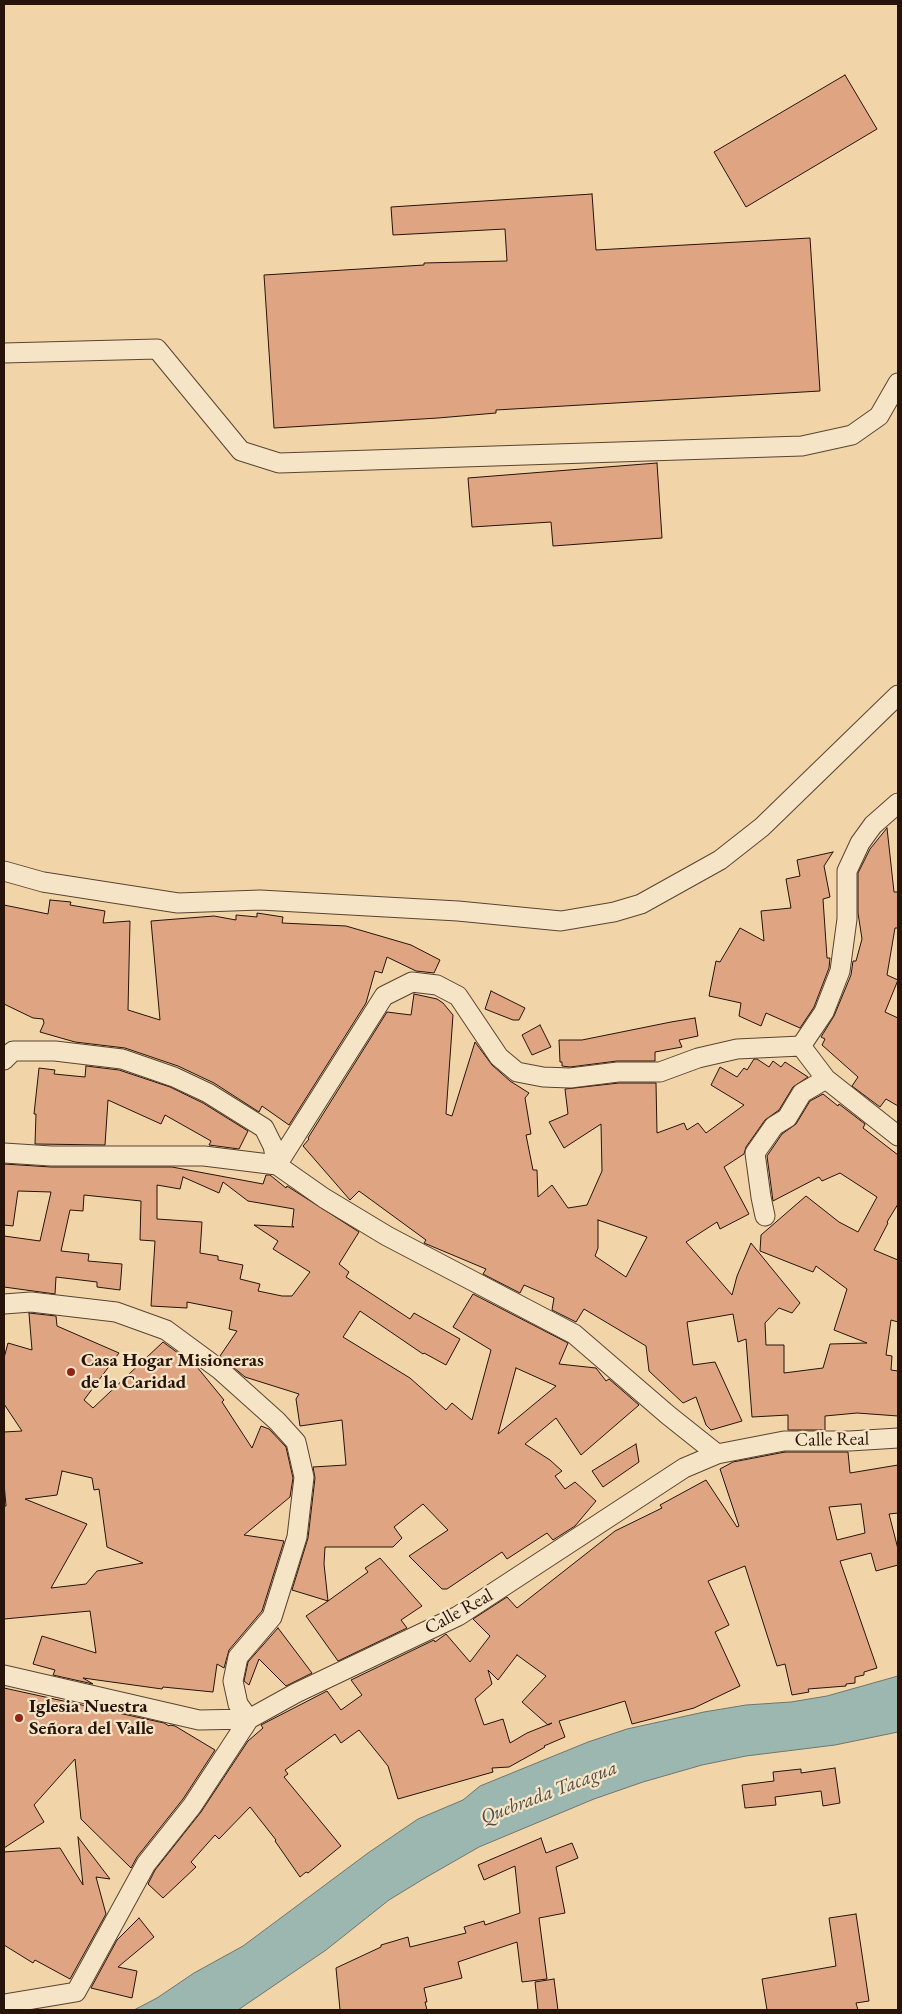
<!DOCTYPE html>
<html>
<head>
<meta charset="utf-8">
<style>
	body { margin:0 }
	#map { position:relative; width:902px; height:2014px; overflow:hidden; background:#f1d5a8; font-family:"EB Garamond",serif }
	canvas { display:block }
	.frame { position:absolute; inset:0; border:5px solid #261309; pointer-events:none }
</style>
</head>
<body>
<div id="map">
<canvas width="902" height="2014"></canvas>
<div class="frame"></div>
</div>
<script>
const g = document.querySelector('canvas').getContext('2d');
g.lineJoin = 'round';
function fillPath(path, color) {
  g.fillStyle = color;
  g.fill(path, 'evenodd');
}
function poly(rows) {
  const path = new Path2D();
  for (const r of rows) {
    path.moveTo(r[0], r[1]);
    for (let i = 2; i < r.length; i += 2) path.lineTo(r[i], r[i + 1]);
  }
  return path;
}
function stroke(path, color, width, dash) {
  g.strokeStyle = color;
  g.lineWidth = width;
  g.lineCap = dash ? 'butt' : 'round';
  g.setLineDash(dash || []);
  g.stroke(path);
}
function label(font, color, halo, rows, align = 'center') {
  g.font = font + ' "EB Garamond",serif';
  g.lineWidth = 4.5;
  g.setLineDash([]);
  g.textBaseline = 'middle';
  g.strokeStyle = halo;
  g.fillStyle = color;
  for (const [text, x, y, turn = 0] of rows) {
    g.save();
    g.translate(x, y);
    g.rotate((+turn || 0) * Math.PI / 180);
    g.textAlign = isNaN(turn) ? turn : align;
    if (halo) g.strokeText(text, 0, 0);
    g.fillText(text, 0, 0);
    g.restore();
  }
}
const water = poly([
	[898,1676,898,1732,835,1745,746,1756,702,1765,643,1782,594,1799,479,1847,425,1878,389,1900,326,1950,238,2010,134,2010,157,1998,194,1973,243,1946,368,1853,418,1819,463,1800,480,1786,588,1742,627,1729,704,1712,746,1705,791,1702,827,1696,898,1676]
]);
const building = poly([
	[845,75,877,129,746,207,714,152,845,75],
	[592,194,596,250,810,238,820,391,496,410,496,413,438,418,274,428,264,275,424,265,424,263,507,261,505,229,393,235,391,207,592,194],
	[657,463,662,538,553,546,551,522,472,527,468,478,657,463],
	[887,828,894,892,898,892,898,928,895,928,887,975,898,980,885,1012,898,1018,898,1106,886,1099,880,1107,852,1086,858,1077,822,1045,825,1039,821,1037,834,1016,851,975,853,961,856,961,862,939,858,913,858,873,870,849,887,828],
	[833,852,824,866,830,897,823,899,827,958,830,958,829,968,814,1007,800,1028,766,1013,761,1026,739,1016,741,1003,709,996,716,961,720,962,740,928,764,941,761,911,791,908,786,879,800,876,797,860,833,852],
	[50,900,71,902,70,905,105,911,103,923,130,921,128,1010,160,1020,151,921,214,916,236,920,236,915,257,917,257,913,283,917,282,923,346,926,411,945,440,960,434,973,416,971,387,957,382,973,375,971,366,1003,289,1125,262,1106,259,1112,214,1083,178,1066,125,1048,75,1042,40,1032,44,1023,43,1019,33,1018,4,1004,4,905,48,914,50,900],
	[491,991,525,1008,519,1020,513,1020,485,1009,491,991],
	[414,994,437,999,443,1003,453,1015,446,1114,452,1116,475,1042,492,1065,510,1081,529,1093,525,1098,531,1134,526,1135,533,1170,537,1170,538,1197,552,1185,568,1208,587,1205,602,1171,601,1124,564,1148,549,1122,568,1114,565,1089,619,1083,656,1083,657,1133,684,1123,687,1130,698,1123,706,1133,744,1105,711,1085,720,1067,737,1077,744,1068,747,1070,754,1059,757,1059,769,1067,773,1061,781,1067,785,1062,808,1077,793,1087,779,1110,765,1120,746,1147,744,1154,724,1167,749,1214,720,1229,717,1222,686,1242,732,1295,737,1276,751,1243,800,1303,792,1313,779,1308,765,1323,766,1345,784,1345,784,1373,823,1368,830,1344,867,1343,834,1330,847,1289,816,1266,813,1272,760,1251,761,1235,806,1196,839,1222,858,1232,877,1197,840,1173,822,1181,819,1177,773,1201,767,1156,782,1134,796,1124,810,1101,823,1094,838,1106,839,1104,865,1124,863,1128,898,1155,898,1204,887,1222,888,1223,874,1250,898,1260,898,1322,891,1320,886,1355,892,1356,891,1370,898,1371,898,1416,857,1413,825,1416,825,1430,788,1430,788,1415,752,1417,746,1339,738,1342,733,1314,687,1322,693,1365,715,1362,742,1421,711,1430,706,1425,696,1397,683,1403,649,1371,646,1346,584,1309,576,1322,552,1310,554,1298,524,1285,520,1293,483,1274,486,1269,424,1243,426,1240,359,1191,350,1200,303,1146,309,1139,308,1138,387,1012,411,1015,414,994],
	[598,1220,647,1237,626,1277,595,1256,598,1248,598,1220],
	[695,1018,698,1036,679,1040,682,1047,655,1052,655,1061,617,1061,570,1067,562,1066,562,1062,560,1062,559,1040,582,1040,671,1022,695,1018],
	[540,1025,551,1047,532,1055,522,1035,540,1025],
	[86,1066,119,1070,170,1087,203,1103,248,1131,239,1149,209,1145,211,1141,165,1115,161,1124,108,1100,105,1145,35,1144,36,1114,34,1114,39,1068,55,1070,54,1074,85,1077,86,1066],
	[4,1164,51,1167,172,1167,263,1184,266,1175,270,1175,286,1188,287,1186,359,1232,339,1264,349,1272,346,1277,410,1319,414,1313,460,1339,446,1365,424,1353,423,1354,360,1311,343,1337,410,1378,446,1410,452,1403,472,1420,491,1350,453,1327,473,1294,568,1343,559,1364,596,1368,606,1381,609,1379,639,1405,581,1455,556,1418,525,1444,550,1460,562,1471,555,1476,565,1489,575,1482,596,1501,575,1526,553,1540,547,1533,507,1559,502,1552,447,1589,442,1589,409,1556,448,1530,423,1504,394,1527,402,1538,393,1547,325,1547,324,1564,328,1601,368,1572,365,1568,380,1558,422,1606,401,1620,407,1628,338,1661,306,1616,328,1601,292,1590,308,1538,315,1478,313,1467,346,1465,342,1420,300,1426,296,1399,299,1394,245,1377,220,1356,237,1331,229,1329,232,1311,187,1302,187,1308,151,1306,155,1241,140,1240,141,1201,84,1195,83,1211,70,1210,61,1251,89,1254,88,1261,122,1264,120,1290,97,1287,97,1282,56,1277,55,1294,4,1287,4,1236,40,1241,51,1192,18,1191,13,1226,4,1225,4,1164],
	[183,1177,219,1193,223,1182,248,1201,294,1209,292,1226,294,1227,254,1225,278,1241,273,1249,310,1272,292,1296,282,1296,258,1291,260,1284,240,1279,243,1265,218,1260,218,1256,200,1253,202,1222,157,1219,157,1185,180,1189,183,1177],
	[516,1368,556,1386,498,1434,516,1368],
	[29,1313,56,1316,57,1326,119,1353,84,1400,93,1408,163,1342,197,1367,224,1400,222,1402,252,1448,261,1426,269,1429,286,1447,293,1478,290,1497,244,1535,284,1541,262,1611,229,1650,224,1668,217,1664,213,1692,163,1687,162,1689,83,1678,93,1684,53,1675,55,1670,33,1664,42,1636,96,1653,90,1611,4,1619,4,1506,6,1506,4,1483,4,1432,22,1431,4,1404,4,1358,8,1343,32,1350,29,1313],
	[62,1471,92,1478,94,1490,99,1489,107,1547,143,1563,97,1571,86,1584,51,1588,87,1524,25,1499,57,1495,62,1471],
	[636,1444,639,1462,603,1487,592,1471,636,1444],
	[785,1452,848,1452,850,1473,898,1465,898,1513,889,1514,898,1549,898,1565,876,1571,871,1553,840,1561,877,1668,864,1672,864,1675,855,1677,855,1683,846,1684,846,1686,808,1689,809,1692,792,1695,785,1664,777,1666,745,1566,708,1581,729,1625,715,1632,740,1686,694,1708,632,1724,625,1701,559,1721,565,1737,544,1746,545,1747,509,1767,492,1768,493,1772,398,1799,388,1766,359,1730,341,1743,335,1734,285,1770,288,1774,284,1777,341,1846,308,1873,306,1872,300,1877,275,1841,276,1840,250,1807,219,1839,215,1835,191,1862,196,1867,163,1898,148,1884,155,1870,201,1812,248,1741,263,1728,261,1725,327,1691,341,1710,362,1695,351,1680,434,1640,435,1642,446,1634,470,1662,490,1636,473,1619,507,1597,517,1608,615,1531,662,1508,660,1505,706,1480,737,1527,739,1526,720,1469,733,1462,785,1452],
	[861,1504,865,1533,837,1540,829,1507,861,1504],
	[517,1655,546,1676,522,1702,548,1725,552,1723,527,1733,510,1743,503,1719,484,1725,475,1699,492,1684,488,1670,498,1680,517,1655],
	[278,1628,312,1673,286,1686,259,1659,249,1685,244,1681,248,1662,278,1628],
	[4,1688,164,1723,169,1726,170,1725,175,1726,215,1750,183,1799,137,1857,131,1868,81,1819,75,1759,34,1805,44,1822,4,1848,4,1688],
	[835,1768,840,1803,823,1806,821,1791,775,1797,776,1805,745,1808,742,1785,774,1781,773,1772,801,1769,801,1773,835,1768],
	[78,1837,110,1879,96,1877,106,1914,70,1979,35,1960,33,1963,4,1945,4,1852,60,1848,83,1885,78,1837],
	[541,1838,546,1853,572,1843,578,1858,556,1867,565,1913,539,1918,547,1979,522,1982,517,1942,458,1962,462,1978,424,1988,427,2002,425,2002,427,2010,340,2010,336,1968,381,1947,381,1945,408,1937,410,1947,466,1933,464,1927,484,1921,485,1925,520,1913,515,1866,484,1880,478,1865,541,1838],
	[856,1914,869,2001,856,2003,858,2010,767,2010,762,1979,836,1966,829,1918,856,1914],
	[139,1918,154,1937,118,1967,137,1971,132,1998,91,1988,117,1940,139,1918],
	[554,1979,558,2010,538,2010,535,1982,554,1979]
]);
const minor = poly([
	[4,353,157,349,241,451,279,463,802,446,852,435,879,416,898,383],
	[4,871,43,882,178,903,260,900,458,911,561,921,614,912,641,904,720,860,762,827,898,695],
	[801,1046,826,1079,898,1136],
	[4,1060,13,1051,55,1051,122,1059,174,1077,208,1093,264,1128,273,1146,277,1165,324,1198,387,1236,574,1334,668,1415,717,1454],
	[4,1153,51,1156,204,1156,277,1165,384,996,412,982,437,985,458,996,499,1057,517,1072,543,1077,570,1078,618,1072,660,1072,698,1058,737,1049,801,1046,824,1012,840,971,847,919,847,871,860,843,873,825,898,803],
	[765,1216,761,1197,755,1153,774,1126,787,1118,802,1093,826,1079],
	[4,1304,31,1302,116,1312,166,1330,219,1369,277,1421,296,1442,304,1477,297,1537,272,1617,238,1657,233,1681,238,1704,249,1719,192,1806,146,1864,76,1992,4,2004],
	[4,1675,199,1720,249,1719,296,1693,458,1616,684,1468,717,1454,784,1441,850,1441,898,1438]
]);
const markers = [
	[71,1372,5,"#8f2418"],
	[19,1718,5,"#8f2418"]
];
const poiNames = [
	["Casa Hogar Misioneras",81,1361],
	["de la Caridad",81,1383],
	["Iglesia Nuestra",29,1707],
	["Señora del Valle",29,1729]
];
const streetNames = [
	["Calle Real",832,1440,-1],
	["Calle Real",459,1612,-29]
];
const waterNames = [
	["Quebrada Tacagua",549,1793,-21]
];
fillPath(water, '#9cb7b0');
stroke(water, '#6d756d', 1);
fillPath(building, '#dfa583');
stroke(building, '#261309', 1);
stroke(minor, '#594431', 21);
stroke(minor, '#f6e4c6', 19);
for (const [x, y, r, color] of markers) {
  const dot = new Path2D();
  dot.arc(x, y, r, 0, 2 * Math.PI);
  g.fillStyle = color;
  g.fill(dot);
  stroke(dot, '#f6e4c6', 2);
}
label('bold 19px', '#261309', '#f6e4c6', poiNames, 'left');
label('19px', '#261309', '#f6e4c6', streetNames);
label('italic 20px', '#4f4c43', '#f6e4c6', waterNames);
</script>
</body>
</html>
